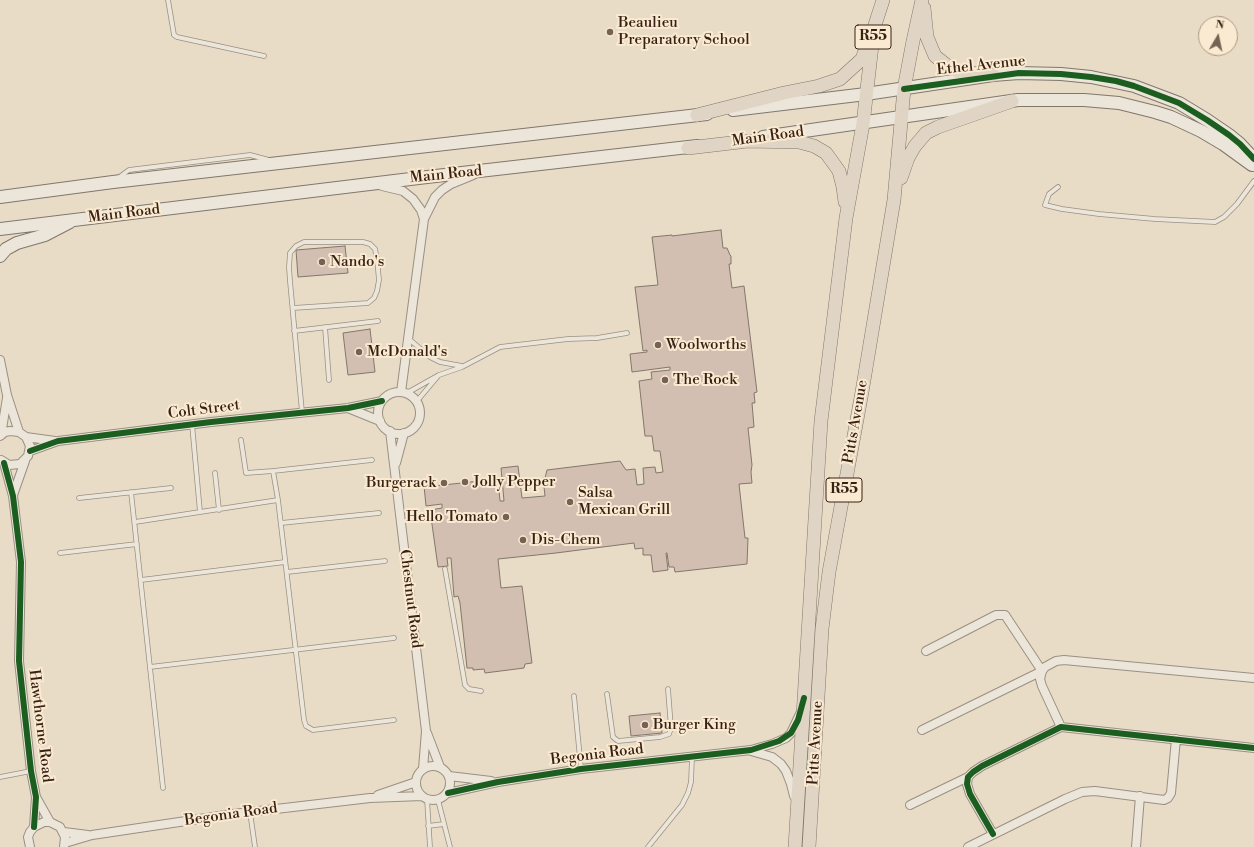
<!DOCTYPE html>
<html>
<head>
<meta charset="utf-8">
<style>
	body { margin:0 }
	#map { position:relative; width:1254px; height:847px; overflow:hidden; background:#e9dcc6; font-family:"Libre Bodoni",serif }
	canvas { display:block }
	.north { position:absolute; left:1198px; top:16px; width:40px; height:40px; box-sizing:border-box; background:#faead1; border:1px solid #ac9a85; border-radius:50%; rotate:9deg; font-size:11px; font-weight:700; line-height:16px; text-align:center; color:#382114 }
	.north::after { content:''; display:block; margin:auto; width:14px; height:18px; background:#766252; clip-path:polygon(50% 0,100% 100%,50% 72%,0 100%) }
</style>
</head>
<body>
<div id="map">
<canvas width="1254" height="847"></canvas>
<div class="north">N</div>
</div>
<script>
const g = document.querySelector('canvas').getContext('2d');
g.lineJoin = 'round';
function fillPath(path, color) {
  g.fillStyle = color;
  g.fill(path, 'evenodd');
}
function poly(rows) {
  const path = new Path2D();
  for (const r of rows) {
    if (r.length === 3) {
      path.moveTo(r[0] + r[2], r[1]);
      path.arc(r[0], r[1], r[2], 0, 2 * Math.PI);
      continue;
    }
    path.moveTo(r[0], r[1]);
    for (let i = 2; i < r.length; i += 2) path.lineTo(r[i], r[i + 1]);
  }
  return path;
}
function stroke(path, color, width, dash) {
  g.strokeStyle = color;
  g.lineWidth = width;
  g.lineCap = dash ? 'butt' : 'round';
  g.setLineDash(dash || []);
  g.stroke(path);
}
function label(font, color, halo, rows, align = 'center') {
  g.font = font + ' "Libre Bodoni",serif';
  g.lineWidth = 4;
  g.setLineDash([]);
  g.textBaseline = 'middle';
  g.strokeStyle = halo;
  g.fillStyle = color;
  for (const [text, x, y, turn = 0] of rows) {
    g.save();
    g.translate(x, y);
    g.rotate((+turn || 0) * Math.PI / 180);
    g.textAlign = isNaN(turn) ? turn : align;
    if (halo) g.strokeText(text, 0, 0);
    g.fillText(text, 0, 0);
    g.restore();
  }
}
const building = poly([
	[721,230,723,248,727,248,730,255,731,256,731,264,729,264,732,288,744,286,757,392,754,393,755,403,752,403,754,427,748,428,752,465,751,472,752,483,739,484,745,538,748,538,747,564,675,572,674,567,669,567,667,553,666,553,668,570,653,572,651,555,643,555,643,548,635,549,634,543,556,553,498,559,501,588,522,586,532,663,525,664,524,668,485,673,484,669,473,670,473,668,467,668,460,603,458,596,454,597,451,558,447,558,448,566,438,567,430,510,442,508,442,504,426,506,424,486,434,486,498,479,500,501,504,501,501,468,518,466,522,498,545,496,543,478,545,478,547,470,620,461,626,470,635,469,637,485,644,484,643,468,655,467,656,473,663,472,660,451,654,451,652,436,645,436,639,381,652,379,651,372,670,370,670,367,632,372,630,354,647,352,647,350,643,351,635,287,658,285,652,237,672,235,672,236,721,230],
	[345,246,348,273,298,277,296,250,345,246],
	[370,329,375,372,348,375,343,333,370,329],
	[660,713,662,733,631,736,629,716,660,713]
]);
const lane = poly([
	[168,0,174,35,177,37,264,56],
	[118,178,129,170,250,155,269,160],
	[1058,187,1049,194,1045,205,1062,209,1099,214,1155,219,1215,222,1224,217,1237,204,1254,181],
	[293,308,368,303,374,298,377,291,379,280,377,259,375,249,370,244,363,242,304,242,296,246,290,253,289,267,290,281,302,412],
	[325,327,329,380],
	[294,331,378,321],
	[409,339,430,357,440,362,462,366],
	[407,393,439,375,462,367,500,347,568,339,597,338,627,333],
	[417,401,438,376],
	[192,424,200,512],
	[241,440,246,473,273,471],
	[215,473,219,510],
	[131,492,163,788],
	[79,498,171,488],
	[278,500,304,720,306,726,313,730,394,720],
	[135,522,278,500,273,471,372,460],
	[281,523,379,513],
	[60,553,137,544],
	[445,569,465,685,469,689,481,691],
	[287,572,385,561],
	[141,580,285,562],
	[150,667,394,638],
	[607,694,613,737,618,741,660,737,669,734,671,728,668,689],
	[574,696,581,769],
	[0,777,31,771],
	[427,799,430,847],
	[438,800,450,847],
	[250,812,255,847],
	[428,826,444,824],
	[648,847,682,805,688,793,691,782,692,757]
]);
const street = poly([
	[382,186,403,191,413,199,421,210,424,219],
	[0,360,7,395,19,432],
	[401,392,424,219,435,197,442,190,451,184,473,175],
	[399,413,21],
	[348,408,380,421],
	[390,431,426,731,423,769],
	[1,435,7,398],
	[0,436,5,432,10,431,19,432,26,437,30,446,28,456,20,464,9,465,1,460],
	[26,437,55,441],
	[30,451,58,441,211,422,348,408,382,401],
	[4,463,13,496,21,562,19,661,31,771,36,797,34,827],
	[396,463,404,433],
	[13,495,25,461],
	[1061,727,1042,686,1040,679,1042,671,1045,667,1056,661,1064,660,1254,678],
	[922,730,1042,671,1005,615,996,615,926,651],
	[427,733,440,767],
	[751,751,772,757,781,764,786,771,791,784,794,796],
	[433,783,17],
	[449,776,491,781],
	[448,793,498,782,581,769,751,750,772,744,786,738,791,733,800,714],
	[378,795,416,782],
	[36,797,50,822],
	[910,805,968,777],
	[64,832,88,835],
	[993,834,970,794,967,784,968,777,973,772,982,766,1061,727,1254,748],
	[65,843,92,835,233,814,370,798,422,796],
	[30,847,28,837,30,832,34,827,44,822,50,822,60,827,65,837,64,847],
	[968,847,1065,799,1082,792,1095,791,1164,800,1168,798,1171,793,1176,739],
	[1136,847,1140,796]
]);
const secondary = poly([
	[733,110,866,94,993,75,1019,73,1061,74,1091,77,1134,86,1179,103,1207,120,1229,135,1240,144,1254,159],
	[763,137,1018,100,1084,100,1119,103,1155,112,1171,117,1201,131,1223,144,1252,165],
	[0,197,113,182,707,114],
	[0,229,427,177,697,146],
	[0,256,6,249,17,243,45,235,70,222]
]);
const primary = poly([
	[924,8,927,37,935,56,949,67,960,72,993,75],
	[697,115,784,93,819,86,840,79,862,59,867,45],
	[688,148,748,141,799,142,814,146,826,153,839,171,843,187,845,202],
	[901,178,908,158,915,146,926,133,938,127,1012,101],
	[795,847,821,421,846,218,863,124,874,28,883,0],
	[809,847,822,629,829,572,862,392,894,200,904,89,913,41,922,0]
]);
const cycleway = poly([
	[904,89,1019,73,1061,74,1091,77,1116,81,1134,86,1179,103,1207,120,1229,135,1240,144,1254,159],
	[30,451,58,441,211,422,348,408,382,401],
	[4,463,13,496,21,562,19,661,31,771,36,797,34,827],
	[448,793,498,782,581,769,751,750,779,741,791,733,798,720,804,698],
	[993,834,970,794,967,784,968,777,973,772,982,766,1061,727,1254,748]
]);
const markers = [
	[610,32,4,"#766252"],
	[322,262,4,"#766252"],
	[658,345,4,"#766252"],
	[359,352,4,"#766252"],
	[665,380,4,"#766252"],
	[465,482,4,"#766252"],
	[444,483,4,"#766252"],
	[570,502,4,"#766252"],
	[506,517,4,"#766252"],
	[523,540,4,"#766252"],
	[645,725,4,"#766252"]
];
const shields = [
	[873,37,36],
	[844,490,36]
];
const shieldNames = [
	["R55",873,37],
	["R55",844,490]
];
const poiNames = [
	["Beaulieu",618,23],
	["Preparatory School",618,40],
	["Nando's",330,262],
	["Woolworths",666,345],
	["McDonald's",367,352],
	["The Rock",673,380],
	["Jolly Pepper",473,482],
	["Burgerack",436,483,"right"],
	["Salsa",578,493],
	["Mexican Grill",578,510],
	["Hello Tomato",498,517,"right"],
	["Dis-Chem",531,540],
	["Burger King",653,725]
];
const streetNames = [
	["Ethel Avenue",981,66,-6],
	["Main Road",768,137,-8],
	["Main Road",446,175,-6],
	["Main Road",124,214,-7],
	["Colt Street",204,410,-7],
	["Pitts Avenue",856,422,-80],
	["Chestnut Road",410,599,83],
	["Hawthorne Road",40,726,83],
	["Pitts Avenue",816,743,-87],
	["Begonia Road",597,755,-7],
	["Begonia Road",231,815,-8]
];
fillPath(building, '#d2bfb1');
stroke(building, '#81776b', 1);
stroke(lane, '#9a9082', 5.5);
stroke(street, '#9a9082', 10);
stroke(secondary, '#81776b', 14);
stroke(primary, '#81776b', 14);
stroke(lane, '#ece5da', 4);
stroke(street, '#ece5da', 8);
stroke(secondary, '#ece5da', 12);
stroke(primary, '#e0d5c5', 13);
stroke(cycleway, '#1b5e20', 6);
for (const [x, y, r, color] of markers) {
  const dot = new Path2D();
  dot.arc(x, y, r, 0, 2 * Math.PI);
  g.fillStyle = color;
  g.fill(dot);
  stroke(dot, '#faead1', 1.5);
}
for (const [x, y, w] of shields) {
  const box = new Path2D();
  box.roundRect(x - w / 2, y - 12, w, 24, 3);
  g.fillStyle = '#faead1';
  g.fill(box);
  stroke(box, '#382114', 1);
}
label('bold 14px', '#382114', null, shieldNames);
label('15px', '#382114', '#faead1', poiNames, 'left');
label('15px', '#382114', '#faead1', streetNames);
</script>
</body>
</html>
